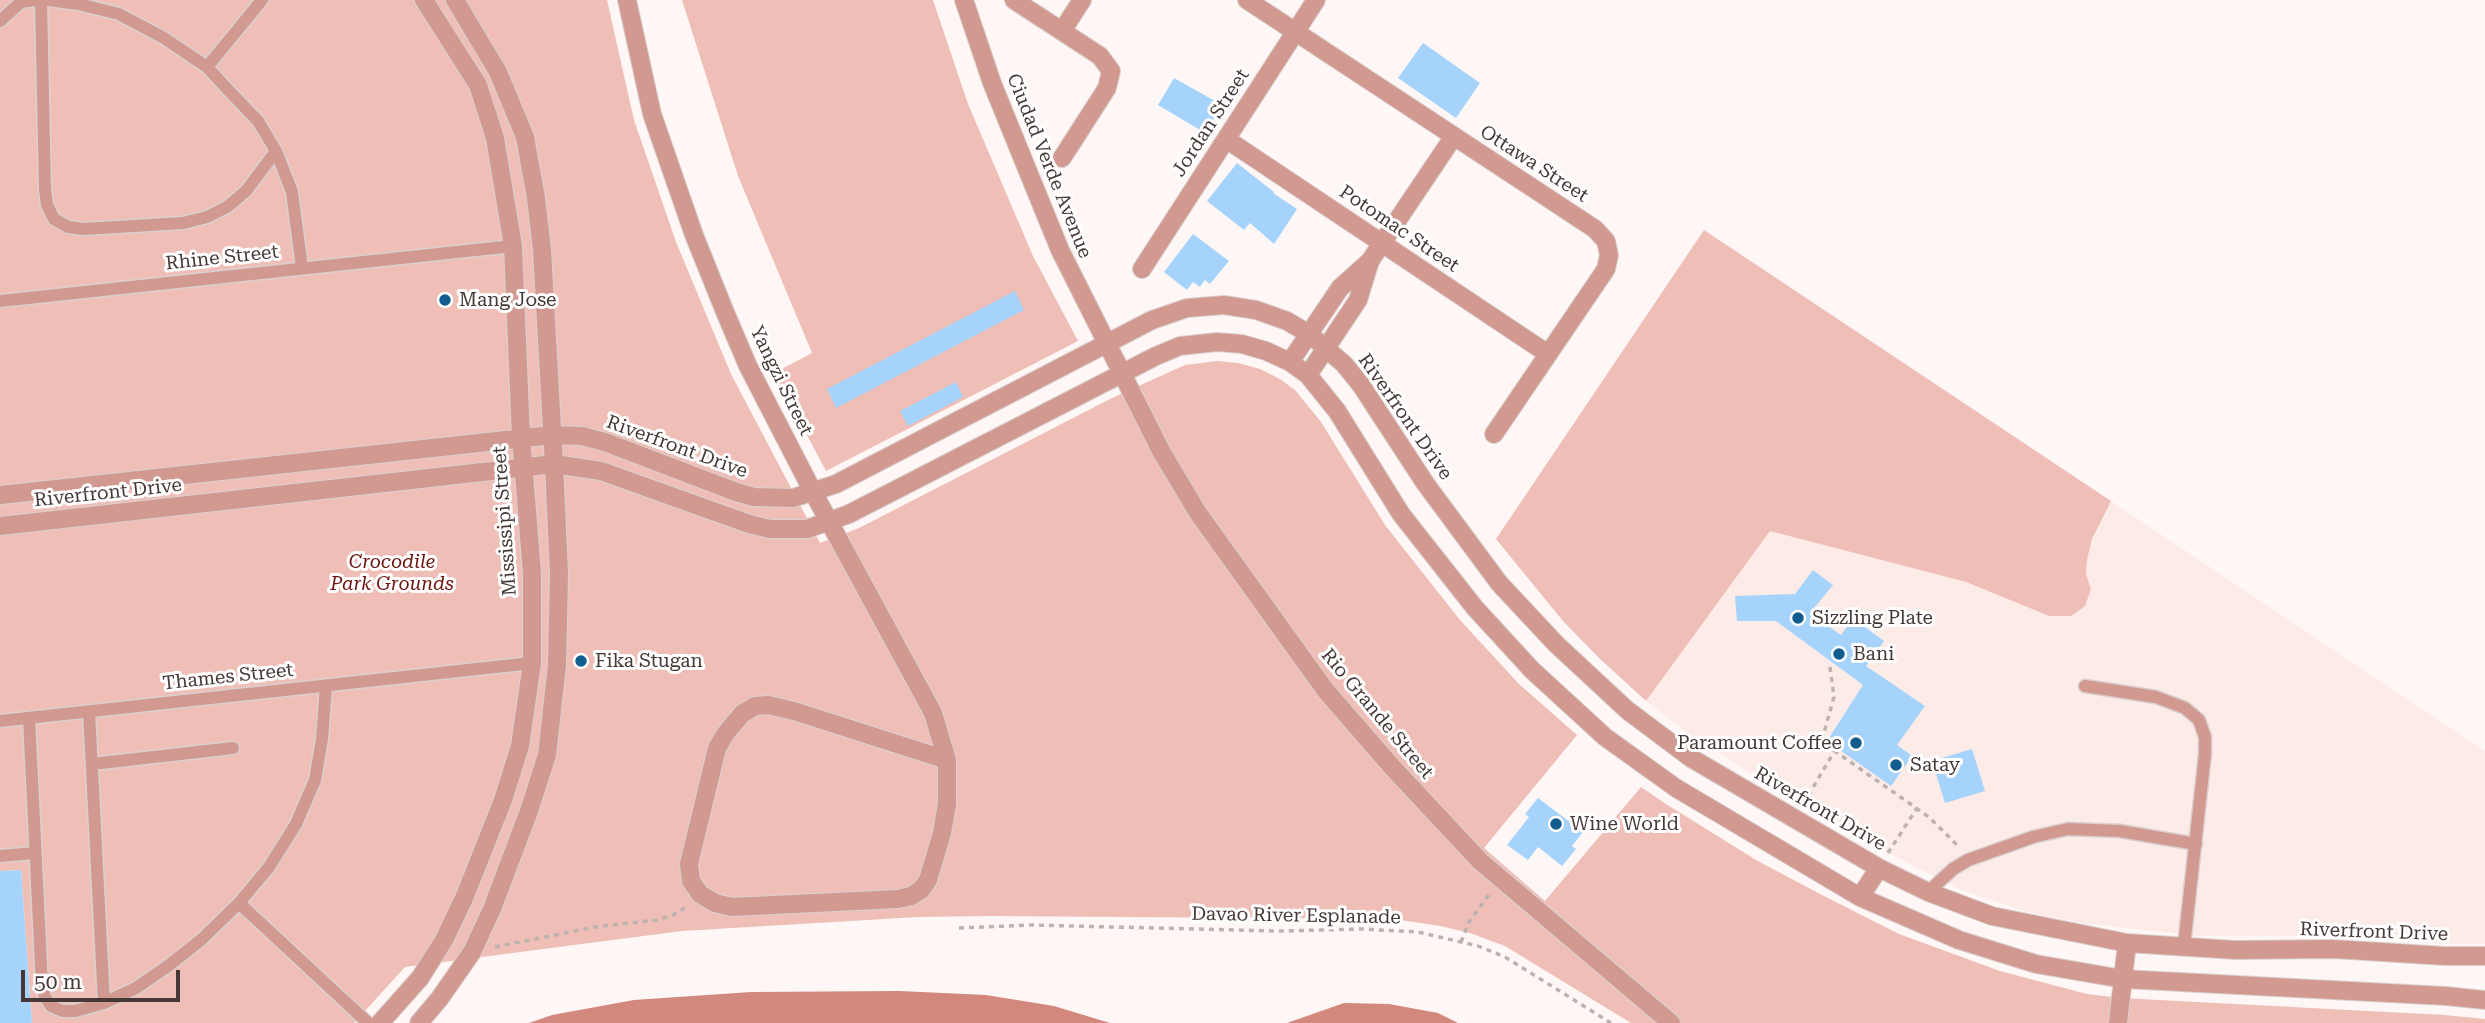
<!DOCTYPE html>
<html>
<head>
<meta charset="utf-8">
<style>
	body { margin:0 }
	#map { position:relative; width:2485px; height:1023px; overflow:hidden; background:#fef7f5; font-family:"Roboto Serif",serif }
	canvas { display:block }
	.scale { position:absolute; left:21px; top:970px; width:159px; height:32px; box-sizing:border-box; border:4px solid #463836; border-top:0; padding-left:9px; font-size:21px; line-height:24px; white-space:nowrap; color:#463836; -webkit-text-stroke:5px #fff; paint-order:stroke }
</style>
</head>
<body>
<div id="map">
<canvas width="2485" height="1023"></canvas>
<div class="scale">50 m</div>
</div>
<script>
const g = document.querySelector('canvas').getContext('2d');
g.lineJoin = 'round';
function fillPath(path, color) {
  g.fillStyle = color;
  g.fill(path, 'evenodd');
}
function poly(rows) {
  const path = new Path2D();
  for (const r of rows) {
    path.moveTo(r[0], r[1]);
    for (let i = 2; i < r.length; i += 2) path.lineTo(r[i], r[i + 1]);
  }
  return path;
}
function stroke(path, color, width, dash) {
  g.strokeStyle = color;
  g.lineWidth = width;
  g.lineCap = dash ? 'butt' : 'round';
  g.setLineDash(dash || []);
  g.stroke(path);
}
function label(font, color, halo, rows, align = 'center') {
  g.font = font + ' "Roboto Serif",serif';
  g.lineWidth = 6;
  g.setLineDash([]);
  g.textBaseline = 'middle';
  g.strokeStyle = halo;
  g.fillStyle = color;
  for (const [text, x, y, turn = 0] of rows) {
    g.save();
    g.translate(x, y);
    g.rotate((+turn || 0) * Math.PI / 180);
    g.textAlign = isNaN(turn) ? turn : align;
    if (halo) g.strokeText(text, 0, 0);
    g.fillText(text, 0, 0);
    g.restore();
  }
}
const built = poly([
	[2111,501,2485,751,2485,944,2445,944,2335,936,2198,936,2081,923,2027,912,1961,890,1879,848,1749,772,1685,731,1646,701,1770,531,1966,582,2048,616,2085,606,2090,589,2086,574,2087,560,2092,539]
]);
const green = poly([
	[0,0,607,0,634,120,676,242,731,374,820,543,859,528,1112,398,1185,365,1217,361,1238,363,1260,369,1280,379,1295,390,1321,422,1385,525,1460,620,1519,684,1577,735,1484,848,1545,901,1641,787,1666,804,1756,860,1820,894,1899,934,2000,971,2087,994,2121,998,2444,1015,2485,1019,2485,1023,1631,1023,1505,946,1470,933,1440,926,1394,919,990,916,918,917,682,931,405,967,354,1023,32,1023,21,870,0,871],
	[682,0,933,0,968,104,1033,256,1078,341,826,471,774,373,812,353,738,176],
	[1704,230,2111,501,2092,539,2087,560,2086,574,2091,589,2085,606,2071,616,2049,616,1966,582,1770,531,1646,701,1599,658,1563,621,1496,539]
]);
const water = poly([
	[899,991,986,995,1054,1006,1110,1023,529,1023,552,1015,634,1000,751,992],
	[1344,1003,1389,1004,1438,1013,1458,1023,1287,1023]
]);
const building = poly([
	[1423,43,1480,83,1456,118,1398,78],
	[1174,78,1222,105,1205,133,1158,105],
	[1237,163,1274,192,1273,193,1297,209,1274,244,1250,223,1244,230,1207,201],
	[1193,234,1229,261,1210,284,1205,280,1200,287,1193,282,1187,290,1164,272],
	[1015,291,1024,310,836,408,827,389],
	[956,382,963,397,908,426,900,411],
	[1813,570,1833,585,1810,613,1841,635,1853,618,1884,641,1866,666,1925,706,1897,745,1912,756,1891,786,1827,741,1863,685,1776,621,1737,621,1735,596,1795,594],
	[1972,749,1985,791,1945,803,1932,761],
	[1538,798,1583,832,1572,846,1576,849,1562,866,1538,847,1528,860,1507,845,1529,817,1525,814],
	[21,870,32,1023,0,1023,0,871]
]);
const path = poly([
	[1830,667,1834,697,1823,736,1826,745,1929,817,1959,847],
	[1803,804,1834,752],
	[1888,853,1917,808],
	[959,928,1031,925,1279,931,1362,929,1418,932,1478,946,1505,957,1611,1023],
	[1461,942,1469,922,1491,892],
	[495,947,595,927,657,920,673,915,688,906]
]);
const service = poly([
	[41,0,45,190,47,205,54,219,68,227,84,229,183,223,207,217,227,207,246,191,276,151],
	[49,0,78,4,119,14,164,38,207,67,231,93,258,121,276,151,292,192,302,268],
	[0,21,21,2,35,0],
	[207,67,262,0],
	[0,301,513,246],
	[2085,686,2156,697,2185,708,2199,720,2205,737,2205,754,2184,946],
	[89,711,104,1003],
	[29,718,42,985,45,997,51,1006,63,1011,75,1011,104,1003,136,988,168,966,202,939,239,903,269,867,296,824,315,780,322,739,326,686],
	[0,721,532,663],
	[92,764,233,748],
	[0,856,35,853],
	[1928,892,1953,869,1968,860,2033,837,2068,829,2120,831,2196,844],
	[239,903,368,1023]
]);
const minor = poly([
	[627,0,652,114,694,235,725,312,748,366,813,492,933,713,947,760,947,804,942,833,928,880,921,890,911,896,898,899,732,907,715,903,700,894,691,881,689,864,717,748,726,733,742,714,755,706,768,705,794,711,947,760],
	[964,0,992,83,1060,250,1161,451,1198,513,1326,691,1393,768,1480,861,1671,1023],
	[1014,0,1100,56,1111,71,1107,88,1062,158],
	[1247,0,1595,229,1606,241,1609,255,1606,269,1494,434],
	[1062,31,1082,0],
	[1226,139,1548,354],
	[1142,269,1316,0],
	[1290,362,1340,288,1370,261],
	[1308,375,1358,300,1370,261,1454,136],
	[0,495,552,435,582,436,605,442,736,492,754,497,793,498,836,484,1152,320,1187,308,1224,305,1256,310,1287,321,1309,334,1344,364,1361,385,1425,483,1499,583,1556,644,1627,710,1691,758,1879,868,1928,892,1992,916,2127,943,2235,950,2334,949,2445,956,2485,956],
	[0,526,554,464,601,471,749,524,770,529,807,529,849,514,1156,356,1180,346,1217,342,1242,344,1266,351,1290,362,1308,375,1337,411,1401,514,1475,608,1532,670,1605,737,1676,788,1860,897,1959,940,2036,964,2123,979,2446,996,2485,1000],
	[1860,897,1879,868],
	[380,1023,420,978,444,940,465,896,503,800,520,746,532,663,532,573,521,437,513,246,495,138,478,85,424,0],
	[419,1023,440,998,472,952,492,909,529,811,547,755,557,665,559,574,554,464,542,250,536,198,525,137,498,72,455,0],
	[2118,1023,2127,943]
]);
const markers = [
	[445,300,7,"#125d90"],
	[1798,618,7,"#125d90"],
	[1839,654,7,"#125d90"],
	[581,661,7,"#125d90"],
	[1856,743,7,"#125d90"],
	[1896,765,7,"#125d90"],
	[1556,824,7,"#125d90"]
];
const streetNames = [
	["Jordan Street",1211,123,-57],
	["Ottawa Street",1534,164,33],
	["Ciudad Verde Avenue",1049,166,68],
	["Potomac Street",1399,229,34],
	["Rhine Street",222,258,-6],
	["Yangzi Street",781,381,64],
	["Riverfront Drive",1405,417,55],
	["Riverfront Drive",677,447,20],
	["Riverfront Drive",108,493,-6],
	["Mississipi Street",505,521,-94],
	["Thames Street",228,677,-6],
	["Rio Grande Street",1377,714,50],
	["Riverfront Drive",1820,809,30],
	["Davao River Esplanade",1296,916,1],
	["Riverfront Drive",2374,932,2]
];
const poiNames = [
	["Mang Jose",459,300],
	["Sizzling Plate",1812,618],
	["Bani",1853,654],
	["Fika Stugan",595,661],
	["Paramount Coffee",1842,743,"right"],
	["Satay",1910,765],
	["Wine World",1570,824]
];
const parkNames = [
	["Crocodile",392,562],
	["Park Grounds",392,584]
];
fillPath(built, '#fdebe8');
fillPath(green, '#efbfb7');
fillPath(water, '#d2887d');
fillPath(building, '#a5d3fb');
stroke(service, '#d9d1cf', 15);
stroke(minor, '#d9d1cf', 20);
stroke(path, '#bcb3b1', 3.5, [5, 5]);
stroke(service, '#d29991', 12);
stroke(minor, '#d29991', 18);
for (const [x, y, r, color] of markers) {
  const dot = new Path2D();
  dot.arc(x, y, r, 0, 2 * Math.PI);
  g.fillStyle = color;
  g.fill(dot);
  stroke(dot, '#fff', 2.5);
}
label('19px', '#463836', '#fff', streetNames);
label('19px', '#463836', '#fff', poiNames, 'left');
label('italic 19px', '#6c130e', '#fff', parkNames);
</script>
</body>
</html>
